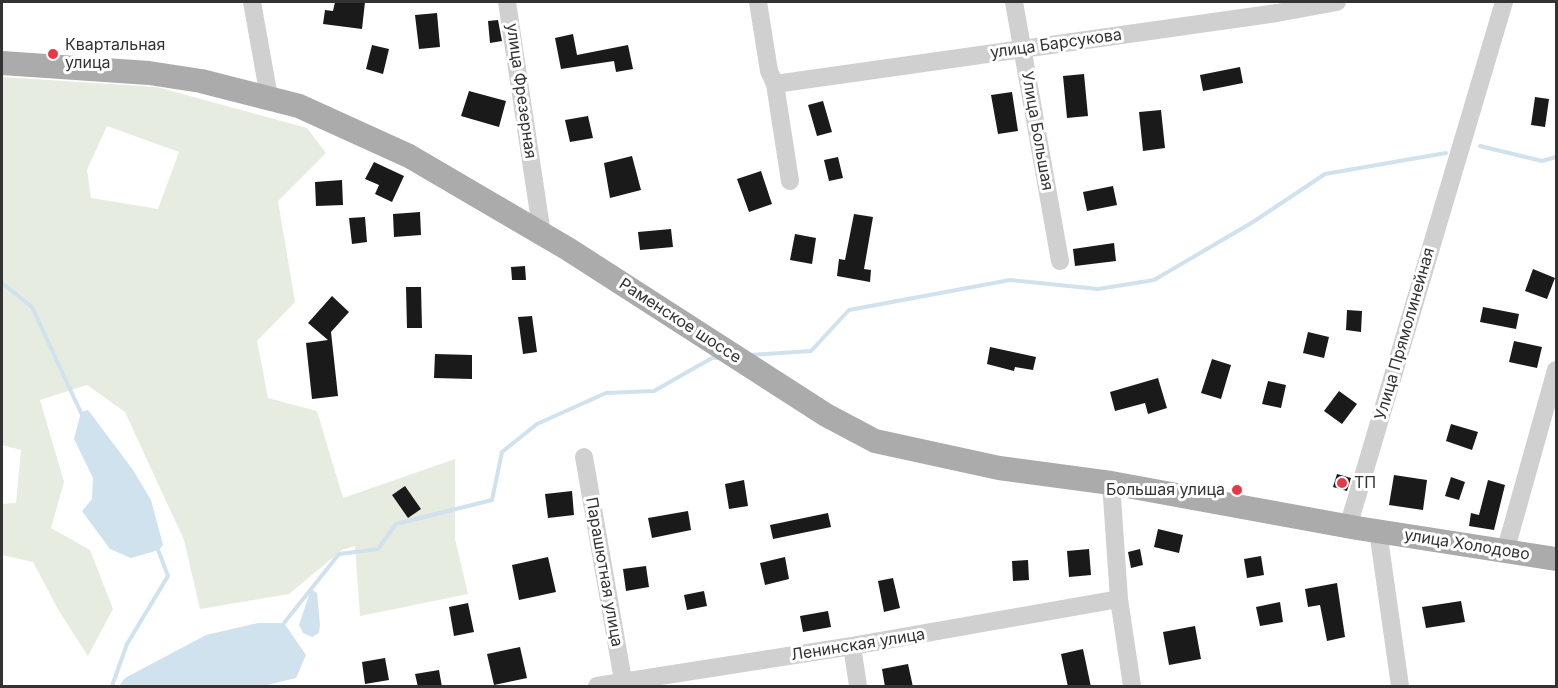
<!DOCTYPE html>
<html>
<head>
<meta charset="utf-8">
<style>
  body { margin:0 }
  #map { position:relative; width:1558px; height:688px; overflow:hidden; background:#fff; font-family:Inter,sans-serif }
  canvas { display:block }
  .frame { position:absolute; inset:0; border:3px solid #333; pointer-events:none }
</style>
</head>
<body>
<div id="map">
<canvas width="1558" height="688"></canvas>
<div class="frame"></div>
</div>
<script>
const g = document.querySelector('canvas').getContext('2d');
g.lineJoin = 'round';
function paint(path, color) { g.fillStyle = color; g.fill(path, 'evenodd'); }
const shape = rows => new Path2D(rows.map(r => 'M' + r).join(''));
function stroke(path, color, width, dash) { g.strokeStyle = color; g.lineWidth = width; g.lineCap = dash ? 'butt' : 'round'; g.setLineDash(dash || []); g.stroke(path); }
function write(font, color, halo, rows, align = 'center') {
  g.font = font + ' Inter,sans-serif'; g.lineWidth = 6; g.setLineDash([]); g.textBaseline = 'middle'; g.strokeStyle = halo; g.fillStyle = color; for (const [text, x, y, turn = 0] of rows) {
    g.save(); g.translate(x, y); g.rotate((+turn || 0) * Math.PI / 180); g.textAlign = isNaN(turn) ? turn : align; if (halo) g.strokeText(text, 0, 0); g.fillText(text, 0, 0); g.restore();
  }
}
const green = shape([
  [2,77,157,87,307,128,326,153,278,201,295,302,257,341,268,398,317,411,343,498,455,459,455,539,468,594,360,616,355,546,342,550,289,594,200,609,184,540,125,412,87,385,40,400,64,482,51,528,90,550,113,609,88,656,59,611,33,562,2,555,2,504,16,503,21,450,2,445],
  [107,126,179,152,158,209,91,198,87,170]
]);
const water = shape([
  [88,410,133,470,151,500,163,545,159,550,131,558,110,549,82,511,92,499,93,478,74,439,81,412],
  [311,589,317,593,320,625,319,633,312,637,303,633,299,625],
  [258,623,284,623,306,655,296,678,263,686,119,686,125,678,206,635]
]);
const stream = shape([
  [1480,146,1542,161,1556,157],
  [2,283,32,307,82,415],
  [751,355,811,351,849,310,1010,280,1098,289,1154,280,1253,222,1325,174,1446,153],
  [284,623,339,554,378,549,396,524,492,500,502,452,537,424,606,393,654,391,712,358,720,358],
  [112,686,127,644,168,576,157,547]
]);
const building = shape([
  [335,2,365,2,362,29,323,24,325,10,333,11],
  [437,13,440,47,419,49,415,15],
  [498,20,502,41,490,43,488,21],
  [573,34,577,55,628,45,633,69,616,72,614,61,561,69,555,38],
  [372,45,389,49,383,74,366,69],
  [1240,67,1243,83,1203,91,1200,75],
  [1084,74,1088,116,1067,118,1063,76],
  [469,91,506,101,499,127,461,116],
  [1012,92,1018,131,998,134,991,95],
  [1535,97,1549,99,1545,127,1531,125],
  [823,101,832,132,817,136,808,105],
  [1161,110,1165,148,1143,151,1139,112],
  [588,116,593,138,570,142,565,120],
  [632,156,641,190,610,198,604,163],
  [838,157,843,178,829,181,824,160],
  [374,162,404,176,392,202,375,194,379,185,365,179],
  [761,171,772,204,749,212,737,179],
  [342,180,343,205,316,206,315,182],
  [1113,186,1117,205,1087,211,1083,192],
  [420,212,421,235,394,237,393,214],
  [854,214,873,217,864,269,871,270,870,282,837,276,839,259,845,260],
  [365,217,367,242,352,244,349,218],
  [671,229,673,247,640,250,638,232],
  [795,234,816,238,812,264,790,260],
  [1114,243,1116,261,1075,266,1073,249],
  [525,266,526,280,512,280,511,267],
  [1533,269,1555,278,1547,299,1525,291],
  [406,287,421,287,422,328,407,328],
  [332,296,349,312,331,332,338,396,312,399,306,343,328,340,308,323],
  [1483,307,1519,314,1516,329,1480,322],
  [1347,310,1362,311,1361,332,1346,330],
  [532,316,537,352,523,354,518,317],
  [1308,332,1329,337,1324,358,1303,353],
  [1514,341,1542,347,1537,368,1509,362],
  [990,347,1036,357,1033,370,1015,367,1014,371,987,364],
  [435,354,472,355,472,379,434,378],
  [1212,359,1231,365,1221,399,1201,393],
  [1158,378,1167,408,1148,414,1145,403,1115,411,1110,392],
  [1268,381,1286,385,1281,408,1262,404],
  [1339,391,1357,404,1342,424,1324,411],
  [1451,424,1478,432,1472,450,1446,441],
  [1337,474,1351,478,1347,491,1333,487],
  [1394,475,1427,480,1423,510,1389,505],
  [1451,477,1465,482,1459,500,1445,496],
  [744,480,748,506,729,509,725,484],
  [1488,480,1505,485,1494,530,1469,526,1471,513,1479,515],
  [405,486,421,509,408,518,392,495],
  [572,491,574,515,548,518,545,494],
  [688,511,691,530,652,538,648,518],
  [828,513,831,527,773,539,770,525],
  [1158,529,1183,535,1179,553,1154,547],
  [1089,549,1091,575,1069,577,1067,551],
  [1140,549,1143,565,1131,568,1128,552],
  [1261,556,1264,575,1247,578,1244,559],
  [548,557,556,592,519,600,512,565],
  [785,557,789,579,765,585,760,563],
  [1028,560,1029,580,1013,581,1012,561],
  [646,566,649,587,626,591,623,569],
  [893,578,900,608,884,612,878,581],
  [1337,583,1345,637,1327,641,1320,605,1308,607,1305,589],
  [704,591,707,606,687,610,684,595],
  [1461,601,1465,622,1426,628,1422,607],
  [1280,602,1283,622,1260,626,1256,607],
  [468,603,474,632,454,636,449,607],
  [828,611,831,627,803,632,800,616],
  [1195,626,1201,659,1169,665,1163,632],
  [520,647,527,678,494,685,487,654],
  [1083,649,1091,687,1068,687,1061,654],
  [385,658,389,680,365,684,362,662],
  [908,664,913,687,885,687,882,669],
  [439,670,442,687,418,687,415,674]
]);
const minor = shape([
  [252,2,269,97],
  [507,2,542,234],
  [758,2,769,71,775,84,790,181],
  [1014,2,1060,261],
  [775,84,1277,13,1337,2],
  [584,457,624,686],
  [1111,483,1119,599,1132,686],
  [1348,527,1504,2],
  [1378,531,1400,686],
  [1505,552,1556,370],
  [852,646,858,686],
  [597,686,852,646,1119,599]
]);
const major = shape([
  [2,63,149,73,201,81,299,106,409,156,568,249,826,415,875,441,999,468,1111,483,1357,528,1556,559]
]);
const markers = [
  [53,54,6,"#e63946"],
  [1342,483,6,"#e63946"],
  [1237,490,6,"#e63946"]
];
const streetNames = [
  ["улица Барсукова",1056,44,-8],
  ["улица Фрезерная",521,91,82],
  ["Улица Большая",1037,131,80],
  ["Раменское шоссе",680,321,33],
  ["Улица Прямолинейная",1405,334,-74],
  ["улица Холодово",1467,545,9],
  ["Парашютная улица",604,572,80],
  ["Ленинская улица",858,645,-9]
];
const poiNames = [
  ["Квартальная",65,45],
  ["улица",65,63],
  ["ТП",1354,483],
  ["Большая улица",1225,490,"right"]
];
paint(green, '#e6ecdf');
paint(water, '#cfe2ee');
stroke(stream, '#cfe2ee', 4);
paint(building, '#1a1a1a');
stroke(minor, '#d0d0d0', 18);
stroke(major, '#ababab', 24);
for (const [x, y, r, color] of markers) { const dot = new Path2D(); dot.arc(x, y, r, 0, 2 * Math.PI); g.fillStyle = color; g.fill(dot); stroke(dot, '#fff', 2); }
write('16px', '#333', '#fff', streetNames);
write('16px', '#333', '#fff', poiNames, 'left');
</script>
</body>
</html>
